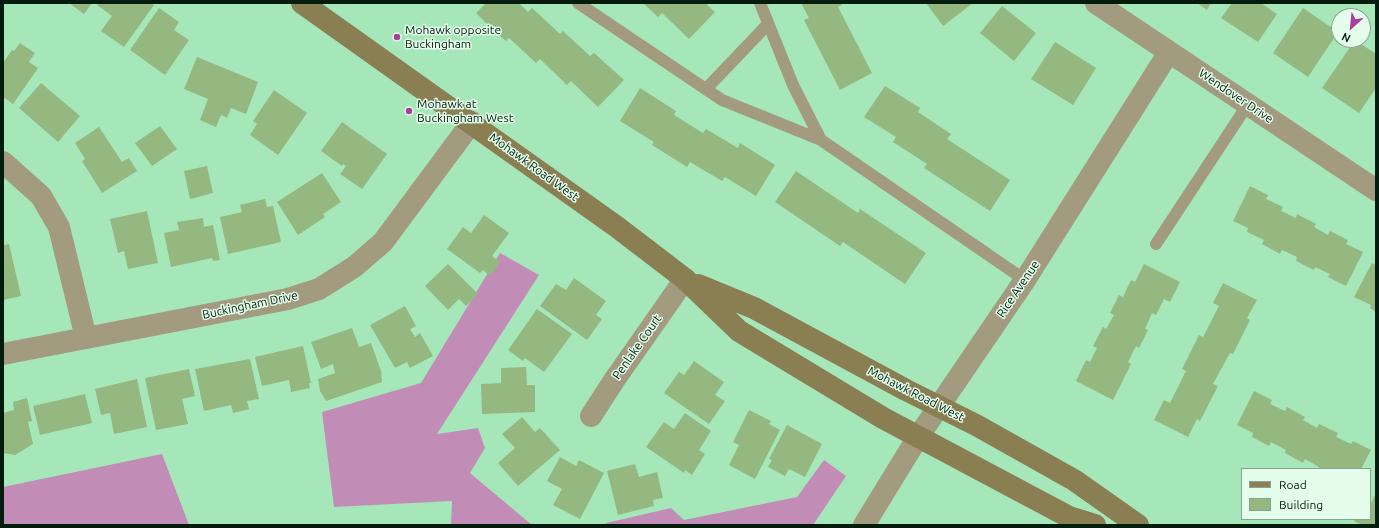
<!DOCTYPE html>
<html>
<head>
<meta charset="utf-8">
<style>
  body { margin:0 }
  #map { position:relative; width:1379px; height:528px; overflow:hidden; background:#a6e7ba; font-family:Ubuntu,sans-serif }
  canvas { display:block }
  .frame { position:absolute; inset:0; border:4px solid #031c0d; pointer-events:none }
  .legend { position:absolute; left:1241px; top:468px; width:130px; height:52px; box-sizing:border-box; background:#e4feeb; border:1px solid #8aa492; margin:0; padding:5px 7px; list-style:none; font-size:12px; color:#031c0d }
  .legend li { display:flex; align-items:center; gap:8px; height:20px }
  .legend b { width:20px; border:1px solid #8aa492 }
  .north { position:absolute; left:1331px; top:8px; width:40px; height:40px; box-sizing:border-box; background:#e4feeb; border:1px solid #8aa492; border-radius:50%; rotate:207deg; font-size:11px; font-weight:700; line-height:16px; text-align:center; color:#031c0d }
  .north::after { content:''; display:block; margin:auto; width:14px; height:18px; background:#ab3d9c; clip-path:polygon(50% 0,100% 100%,50% 72%,0 100%) }
</style>
</head>
<body>
<div id="map">
<canvas width="1379" height="528"></canvas>
<div class="frame"></div>
<ul class="legend">
<li><b style="height:5px;background:#8a7e53"></b>Road</li>
<li><b style="height:11px;background:#95b780"></b>Building</li>
</ul>
<div class="north">N</div>
</div>
<script>
const g = document.querySelector('canvas').getContext('2d');
g.lineJoin = 'round';
function paint(path, color) { g.fillStyle = color; g.fill(path, 'evenodd'); }
const shape = rows => new Path2D(rows.map(r => 'M' + r).join(''));
function stroke(path, color, width, dash) { g.strokeStyle = color; g.lineWidth = width; g.lineCap = dash ? 'butt' : 'round'; g.setLineDash(dash || []); g.stroke(path); }
function write(font, color, halo, rows, align = 'center') {
  g.font = font + ' Ubuntu,sans-serif'; g.lineWidth = 3; g.setLineDash([]); g.textBaseline = 'middle'; g.strokeStyle = halo; g.fillStyle = color; for (const [text, x, y, turn = 0] of rows) {
    g.save(); g.translate(x, y); g.rotate((+turn || 0) * Math.PI / 180); g.textAlign = isNaN(turn) ? turn : align; if (halo) g.strokeText(text, 0, 0); g.fillText(text, 0, 0); g.restore();
  }
}
const forest = shape([
  [500,253,539,275,437,434,478,428,485,448,470,473,532,525,451,525,452,501,334,507,322,412,421,383],
  [162,454,189,525,3,525,3,487],
  [824,460,846,476,813,525,605,525,606,523,671,508,684,520,797,497]
]);
const building = shape([
  [69,3,92,3,84,14],
  [98,3,151,3,154,5,124,47,101,31,112,16,97,5],
  [486,3,519,3,528,12,532,8,560,34,563,31,590,56,594,53,624,80,598,107,571,81,567,85,540,59,536,63,509,38,506,41,492,29,476,13],
  [643,3,705,3,715,12,689,39,662,13,658,17],
  [801,3,841,3,842,5,838,7,872,73,840,90,804,20,809,18],
  [926,3,973,3,943,26],
  [1197,3,1211,3,1207,10],
  [1232,3,1261,3,1277,14,1258,42,1221,18],
  [1002,6,1036,33,1014,61,980,33],
  [159,8,179,22,174,30,189,40,165,75,130,50],
  [1303,8,1338,32,1308,77,1273,53],
  [1355,40,1376,54,1376,88,1359,113,1322,88],
  [1055,42,1096,68,1073,105,1031,79],
  [20,43,35,53,29,62,38,68,13,104,3,97,3,63,12,50,14,51],
  [197,57,258,82,246,114,231,108,227,118,221,115,216,127,200,120,208,99,184,89],
  [41,83,80,116,58,142,19,108],
  [885,86,920,108,918,112,951,134,947,139,1010,180,990,211,924,168,927,164,893,142,896,137,864,117],
  [640,88,676,111,674,115,703,133,706,129,738,148,740,143,775,165,756,196,725,177,722,181,690,162,687,167,652,145,654,142,620,121],
  [274,90,307,113,278,155,250,135,257,124,253,121],
  [342,122,387,154,362,189,340,174,346,166,343,164,342,166,321,151],
  [160,126,177,149,152,166,135,143],
  [99,127,122,162,129,158,137,171,102,193,82,161,85,159,75,143],
  [207,166,213,193,190,199,184,171],
  [796,171,858,213,860,209,926,253,905,284,843,242,840,246,775,202],
  [322,173,341,202,323,214,325,217,298,235,277,202],
  [1250,186,1268,195,1266,199,1283,207,1281,211,1296,218,1297,214,1316,224,1314,227,1328,235,1330,231,1348,240,1346,244,1363,252,1346,286,1328,277,1330,274,1315,267,1314,270,1296,261,1297,257,1282,250,1280,254,1262,244,1264,240,1247,232,1248,228,1233,221],
  [265,199,267,207,273,206,281,242,228,254,220,217,242,212,240,205],
  [147,211,158,263,128,269,124,251,118,253,110,219],
  [484,215,509,233,492,256,500,262,490,276,483,270,480,273,447,249,463,227,471,233],
  [203,218,204,227,213,225,220,260,213,261,212,258,171,267,164,233,179,230,177,222],
  [9,244,21,296,3,300,3,245],
  [1372,263,1376,265,1376,312,1370,308,1371,305,1354,297],
  [448,264,478,294,466,306,459,299,448,310,425,286],
  [1144,264,1180,282,1170,302,1164,299,1156,315,1152,313,1145,329,1148,330,1139,348,1136,346,1128,362,1131,364,1113,400,1076,381,1086,360,1090,362,1097,348,1093,346,1103,327,1106,329,1114,315,1110,313,1119,295,1123,297,1131,280,1135,282],
  [574,278,606,301,596,315,602,319,587,340,540,306,556,284,566,290],
  [1223,283,1257,300,1247,318,1250,320,1233,354,1230,353,1213,384,1218,386,1200,421,1197,419,1188,437,1154,420,1164,400,1170,403,1186,371,1182,369,1199,335,1203,337,1219,306,1213,303],
  [405,306,416,326,410,329,415,337,420,333,433,356,410,368,407,362,395,368,370,325],
  [537,309,572,334,544,372,525,358,523,361,508,350],
  [352,328,359,347,371,343,381,371,382,382,326,401,320,391,318,379,335,373,333,364,321,369,311,342],
  [303,346,311,383,309,383,310,388,291,392,289,380,262,386,255,357],
  [250,359,259,399,247,401,249,409,233,413,231,405,204,411,195,369],
  [694,361,724,382,715,395,725,401,709,424,664,393,679,372,684,375],
  [526,367,527,385,535,385,535,412,482,414,481,384,501,383,501,368],
  [189,369,195,396,182,399,188,424,156,430,145,378],
  [137,379,147,427,114,434,110,413,101,415,95,389],
  [1254,391,1272,400,1270,404,1285,411,1287,407,1305,417,1303,420,1317,428,1319,424,1338,433,1336,437,1351,444,1353,441,1371,450,1361,469,1318,469,1319,467,1305,459,1303,463,1285,453,1286,450,1271,442,1269,446,1252,437,1253,433,1237,425],
  [85,394,92,423,40,435,33,406],
  [27,398,32,421,28,422,33,444,15,455,3,453,3,413,14,410,13,402],
  [749,410,771,421,769,424,780,430,755,479,729,465,739,445,733,442],
  [685,413,711,431,699,450,705,454,692,475,685,470,684,473,646,447,664,422,674,429],
  [522,417,535,432,540,428,560,450,518,486,498,463,515,448,502,434],
  [787,425,822,444,805,477,789,469,785,476,768,467,772,460,769,459],
  [560,457,576,466,579,460,604,473,580,519,553,505,562,489,547,481],
  [635,464,639,477,657,472,663,498,653,500,654,506,618,515,607,471],
  [1376,493,1376,525,1361,525,1354,521,1355,519,1370,519,1370,505]
]);
const service = shape([
  [578,3,722,100,821,140],
  [760,3,793,85,821,140,1025,280],
  [706,89,768,24],
  [1156,244,1248,104]
]);
const minor = shape([
  [1096,3,1376,190],
  [3,162,41,196,59,227,86,338],
  [3,354,288,299,319,289,354,267,383,242,472,122],
  [591,416,615,379,685,279],
  [864,525,918,437,1025,280,1169,52]
]);
const secondary = shape([
  [302,3,617,227,685,279,739,331,883,418,1069,517,1095,525],
  [698,285,754,308,906,390,976,425,1074,480,1138,525]
]);
const markers = [
  [397,37,4,"#ab3d9c"],
  [409,111,4,"#ab3d9c"]
];
const poiNames = [
  ["Mohawk opposite",405,30],
  ["Buckingham",405,44],
  ["Mohawk at",417,104],
  ["Buckingham West",417,118]
];
const streetNames = [
  ["Wendover Drive",1236,96,34],
  ["Mohawk Road West",534,167,36],
  ["Rice Avenue",1018,289,-56],
  ["Buckingham Drive",250,305,-12],
  ["Penlake Court",637,347,-55],
  ["Mohawk Road West",916,394,27]
];
paint(forest, '#c18db7');
paint(building, '#95b780');
stroke(service, '#a39b7f', 12);
stroke(minor, '#a39b7f', 22);
stroke(secondary, '#8a7e53', 22);
for (const [x, y, r, color] of markers) { const dot = new Path2D(); dot.arc(x, y, r, 0, 2 * Math.PI); g.fillStyle = color; g.fill(dot); stroke(dot, '#e4feeb', 1.5); }
write('12px', '#031c0d', '#e4feeb', poiNames, 'left');
write('12px', '#031c0d', '#e4feeb', streetNames);
</script>
</body>
</html>
